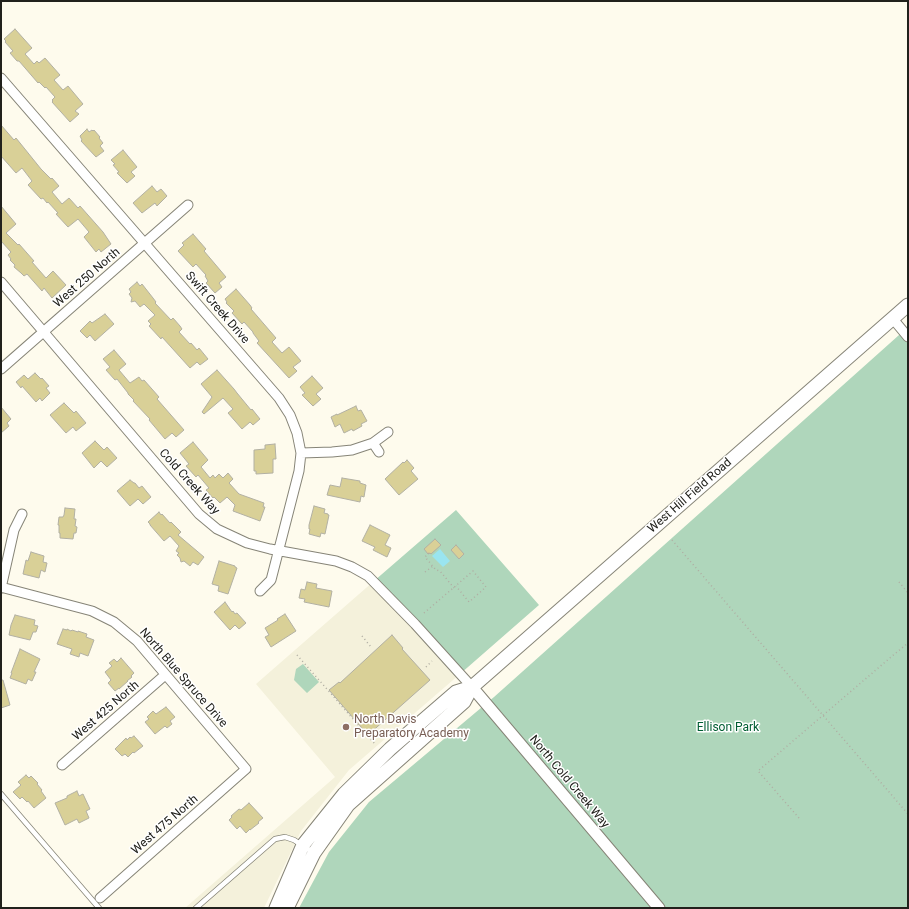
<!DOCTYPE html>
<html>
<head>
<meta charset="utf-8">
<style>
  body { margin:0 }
  #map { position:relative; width:909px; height:909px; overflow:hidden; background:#fefbed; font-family:Roboto,sans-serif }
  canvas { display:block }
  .frame { position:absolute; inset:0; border:2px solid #21211c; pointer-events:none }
</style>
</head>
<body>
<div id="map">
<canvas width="909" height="909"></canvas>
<div class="frame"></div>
</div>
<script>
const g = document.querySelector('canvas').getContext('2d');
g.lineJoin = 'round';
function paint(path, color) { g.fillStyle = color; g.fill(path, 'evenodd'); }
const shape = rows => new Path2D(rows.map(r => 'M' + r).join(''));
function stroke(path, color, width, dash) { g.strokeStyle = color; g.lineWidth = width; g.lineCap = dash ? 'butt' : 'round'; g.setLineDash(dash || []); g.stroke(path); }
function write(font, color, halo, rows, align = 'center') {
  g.font = font + ' Roboto,sans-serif'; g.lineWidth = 3; g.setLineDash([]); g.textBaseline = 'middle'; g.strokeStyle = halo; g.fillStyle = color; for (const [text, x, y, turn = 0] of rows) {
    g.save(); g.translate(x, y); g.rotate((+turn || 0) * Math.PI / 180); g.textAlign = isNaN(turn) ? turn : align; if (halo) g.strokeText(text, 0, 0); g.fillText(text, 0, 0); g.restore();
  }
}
const built = shape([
  [374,581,460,674,349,770,301,831,264,908,185,908,335,777,256,684]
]);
const green = shape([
  [908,327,908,908,299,908,329,852,369,802,494,697],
  [456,510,539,605,460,674,374,581],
  [303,664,319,682,307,693,294,680,296,669]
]);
const water = shape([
  [440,549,450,561,443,567,432,556]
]);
const building = shape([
  [15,29,32,48,25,54,34,64,37,61,39,63,45,58,60,75,54,80,63,90,68,86,83,104,75,111,79,114,70,122,52,102,53,101,52,100,55,97,46,87,45,88,39,82,38,83,19,61,17,61,10,53,13,51,5,42,6,41,4,39,15,29],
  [1,125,14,140,16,138,41,169,51,179,52,178,59,186,52,192,62,204,69,198,78,208,80,206,103,232,111,244,101,252,99,249,96,252,84,237,89,232,78,219,68,227,56,214,58,213,48,202,47,203,43,198,41,199,28,185,32,181,22,168,16,173,1,156,1,125],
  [87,129,89,132,92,130,93,131,94,130,100,137,99,138,103,143,100,146,104,151,96,157,81,141,82,140,80,136,87,129],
  [123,150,137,167,131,172,135,176,127,183,117,173,119,172,113,165,115,164,111,160,123,150],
  [152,186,157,192,161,189,167,196,157,206,155,203,142,213,133,203,152,186],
  [1,206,16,224,6,233,18,245,19,244,34,261,32,262,46,278,53,271,66,285,52,298,44,288,42,291,27,274,24,276,21,273,14,267,15,265,10,260,11,259,8,255,11,252,1,241,1,206],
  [193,234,206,249,204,251,226,277,219,283,222,287,215,293,206,283,208,281,205,276,206,275,196,264,193,267,178,251,184,245,182,243,193,234],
  [137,282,140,286,142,284,153,298,156,302,155,303,171,320,173,318,180,326,182,329,179,332,190,344,191,343,197,350,199,348,208,359,200,365,197,362,190,368,162,337,161,339,149,326,151,324,148,321,155,315,144,304,140,307,135,301,131,302,132,298,129,294,131,292,129,289,137,282],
  [236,289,250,305,252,308,251,309,276,338,272,342,282,353,289,347,301,361,293,367,297,371,289,378,257,343,259,341,253,333,253,332,244,322,242,324,232,313,234,311,226,303,227,302,225,299,236,289],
  [105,314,114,324,95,341,90,335,87,338,80,331,90,321,92,323,105,314],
  [114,350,126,364,119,370,130,383,139,377,142,381,144,380,159,397,157,399,184,430,176,437,172,433,165,439,149,420,150,419,133,401,134,400,128,394,128,393,117,379,115,380,106,370,110,367,103,359,114,350],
  [217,370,234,389,237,393,251,410,252,409,260,419,253,425,250,422,242,429,228,413,233,409,223,398,204,414,202,412,212,397,201,384,217,370],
  [35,373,41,379,42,378,49,386,46,388,50,393,42,401,40,398,36,402,22,386,21,388,16,382,24,375,28,379,35,373],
  [312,376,323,388,316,394,321,399,313,406,302,395,305,393,300,387,312,376],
  [64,403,74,413,76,411,86,423,76,431,73,427,66,433,50,415,64,403],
  [356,406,358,411,361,410,367,421,361,424,362,426,353,431,352,429,344,433,340,424,335,427,331,417,337,414,337,415,356,406],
  [1,407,11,419,7,423,9,426,1,433,1,407],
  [95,441,104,450,107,447,117,458,107,467,101,461,94,468,82,453,95,441],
  [193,442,208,460,201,467,210,478,213,475,215,478,219,474,223,478,228,473,233,479,229,483,239,494,264,503,263,507,265,507,260,521,233,511,235,505,227,497,220,503,214,497,213,498,206,490,209,488,198,475,196,477,186,466,189,464,180,453,193,442],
  [275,444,276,459,273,459,273,473,256,474,256,471,254,471,254,450,265,449,265,445,275,444],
  [407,460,414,468,411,471,418,479,399,495,385,479,403,462,404,463,407,460],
  [342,478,360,481,360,483,366,485,364,497,361,496,360,502,327,495,330,485,340,487,342,478],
  [130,480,134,483,135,483,139,488,142,486,151,497,143,504,138,499,130,506,117,491,130,480],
  [314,506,325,509,324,513,328,514,328,515,329,515,325,534,321,533,320,537,309,534,310,529,309,529,309,525,314,506],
  [65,508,75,509,74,519,76,519,75,526,77,527,76,533,74,533,73,539,60,538,60,533,59,533,59,525,58,525,59,517,63,517,64,515,65,508],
  [159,512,161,515,162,514,170,523,171,522,181,532,178,535,204,557,198,565,193,562,190,566,184,561,181,562,180,558,177,555,179,553,176,551,179,546,170,536,164,541,150,525,150,524,148,522,159,512],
  [370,525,390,535,385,545,391,548,387,557,373,550,375,547,362,541,370,525],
  [435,539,441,545,431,554,430,553,428,554,424,549,435,539],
  [456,545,464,554,459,559,451,550,456,545],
  [31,552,44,556,43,562,47,563,45,572,41,570,39,578,23,574,26,560,28,561,31,552],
  [219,561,235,566,235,567,237,568,228,594,218,591,219,586,212,584,219,561],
  [307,582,317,584,316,588,332,591,329,607,304,602,305,599,299,598,301,589,305,590,307,582],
  [225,602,232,612,233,611,235,614,237,613,246,623,239,629,235,625,230,630,214,612,225,602],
  [285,614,296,631,271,647,265,637,269,635,265,628,278,620,277,619,285,614],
  [15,615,35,620,34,625,38,626,36,632,33,632,30,640,9,635,11,625,15,615],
  [63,629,67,630,67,629,71,631,72,630,78,632,78,631,87,634,86,637,94,640,88,656,80,653,79,657,70,654,72,649,57,644,63,629],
  [392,635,403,648,402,649,430,680,368,735,329,690,339,682,340,683,392,635],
  [20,649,40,659,34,672,36,672,32,681,28,679,26,684,10,678,12,673,11,673,20,649],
  [121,658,134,673,131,676,132,677,127,681,128,681,119,689,119,688,115,691,108,683,111,680,105,672,112,666,109,663,114,659,117,662,121,658],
  [1,680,3,680,10,705,1,708,1,680],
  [166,707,175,717,170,721,172,724,167,728,165,726,155,734,145,722,149,719,147,717,153,711,156,714,166,707],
  [134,736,143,746,134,753,133,752,128,757,125,754,122,756,115,749,126,738,127,740,130,737,131,738,134,736],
  [26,775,29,778,31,776,38,783,37,784,42,790,41,791,46,798,34,808,28,801,27,802,22,797,20,799,13,792,21,785,18,782,26,775],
  [77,791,79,796,83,794,90,809,86,811,89,818,79,823,77,819,65,825,55,803,67,798,67,796,77,791],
  [249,803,263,818,258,822,259,823,250,830,250,829,246,833,240,826,237,829,229,820,232,817,231,816,239,809,241,810,249,803]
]);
const path = shape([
  [672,540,908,814],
  [429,553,425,557,436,570,440,571,454,588],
  [425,572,433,566],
  [899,582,908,593],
  [424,613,473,571,486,587,469,602,456,586],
  [362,636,371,647],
  [297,655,375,744],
  [426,667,432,661],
  [799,818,758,771,891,657,908,643]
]);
const service = shape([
  [1,794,99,908],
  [196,908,275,839,285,837,294,840,314,853]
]);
const minor = shape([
  [1,78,279,398,290,415,297,433,301,453,299,471,271,580,260,591],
  [1,282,199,514,217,529,247,543,270,549,336,561,352,567,368,576,415,624,472,687],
  [893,319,908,337],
  [1,369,188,205],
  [373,443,379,452],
  [301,453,332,452,352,450,373,443,388,432],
  [1,587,92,611,114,622,137,641,246,769,100,898],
  [1,588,14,530,22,514],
  [62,765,165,675]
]);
const tertiary = shape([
  [472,687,659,908]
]);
const secondary = shape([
  [276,908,303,845,344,794,390,749,456,692,472,687],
  [287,908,314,853,348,805,464,702,472,687,908,305]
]);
const markers = [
  [346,727,4,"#8d6e63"]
];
const streetNames = [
  ["West 250 North",87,278,-41],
  ["Swift Creek Drive",217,308,49],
  ["Cold Creek Way",189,482,48],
  ["West Hill Field Road",690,496,-41],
  ["North Blue Spruce Drive",183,678,49],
  ["West 425 North",106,711,-41],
  ["North Cold Creek Way",569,782,50],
  ["West 475 North",165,825,-41]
];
const educationNames = [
  ["North Davis",354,720],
  ["Preparatory Academy",354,734]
];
const parkNames = [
  ["Ellison Park",728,728]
];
paint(built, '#f4f1db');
paint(green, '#afd6bb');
paint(water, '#9ae5f0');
paint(building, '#d9d097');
stroke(building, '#b2b0a3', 1);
stroke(service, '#868477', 6);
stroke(minor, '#868477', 11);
stroke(tertiary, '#868477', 13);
stroke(secondary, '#868477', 15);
stroke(path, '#afada2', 1.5, [1, 3]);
stroke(service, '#fff', 4.5);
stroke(minor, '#fff', 9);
stroke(tertiary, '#fff', 11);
stroke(secondary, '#fff', 13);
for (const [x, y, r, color] of markers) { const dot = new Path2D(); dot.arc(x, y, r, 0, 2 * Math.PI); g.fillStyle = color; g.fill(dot); stroke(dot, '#fff', 1.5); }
write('12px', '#21211c', '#fff', streetNames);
write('12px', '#785e54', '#fff', educationNames, 'left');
write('12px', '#005d32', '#fff', parkNames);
</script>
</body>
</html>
